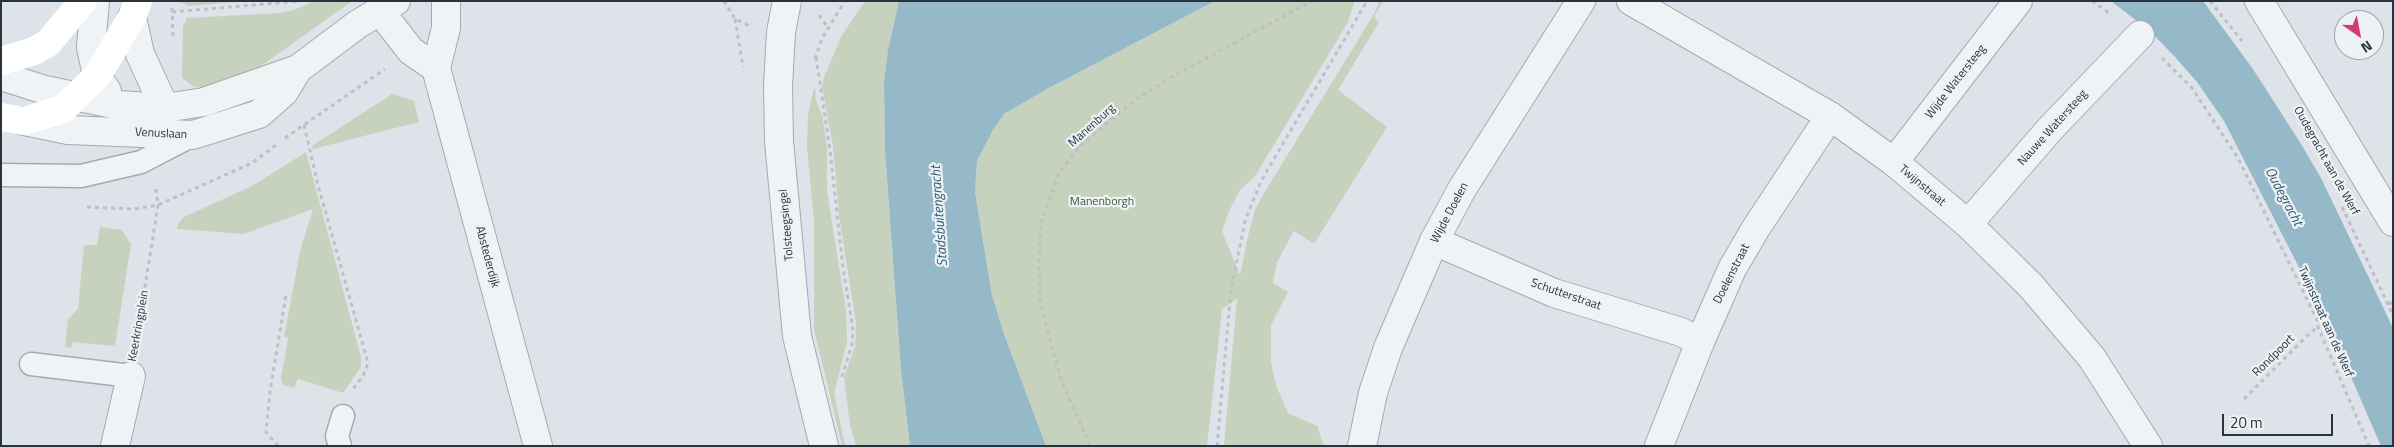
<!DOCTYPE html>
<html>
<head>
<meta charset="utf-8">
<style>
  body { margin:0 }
  #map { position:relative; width:2394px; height:447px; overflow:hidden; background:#dde3e8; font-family:"Titillium Web",sans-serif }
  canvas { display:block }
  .frame { position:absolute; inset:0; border:2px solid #26343f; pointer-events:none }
  .north { position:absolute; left:2334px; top:10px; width:50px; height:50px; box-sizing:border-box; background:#edf2f5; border:1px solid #9da6ac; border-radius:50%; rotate:147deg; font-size:14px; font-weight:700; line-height:20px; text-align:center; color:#26343f }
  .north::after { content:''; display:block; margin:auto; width:18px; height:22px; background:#d33c70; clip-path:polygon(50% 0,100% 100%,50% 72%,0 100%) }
  .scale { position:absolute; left:2222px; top:414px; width:111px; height:22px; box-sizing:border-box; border:2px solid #26343f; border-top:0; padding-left:6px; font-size:15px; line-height:18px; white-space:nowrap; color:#26343f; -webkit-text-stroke:4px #edf2f5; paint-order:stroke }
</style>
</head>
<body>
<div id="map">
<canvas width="2394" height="447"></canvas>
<div class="frame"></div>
<div class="north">N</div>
<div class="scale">20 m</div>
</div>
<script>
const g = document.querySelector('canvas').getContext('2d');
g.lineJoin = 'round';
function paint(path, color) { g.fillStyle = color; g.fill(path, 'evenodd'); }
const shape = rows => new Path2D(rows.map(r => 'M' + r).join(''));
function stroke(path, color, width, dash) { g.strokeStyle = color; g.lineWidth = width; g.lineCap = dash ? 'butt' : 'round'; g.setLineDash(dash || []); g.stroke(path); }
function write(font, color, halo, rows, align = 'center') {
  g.font = font + ' "Titillium Web",sans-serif'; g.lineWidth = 4.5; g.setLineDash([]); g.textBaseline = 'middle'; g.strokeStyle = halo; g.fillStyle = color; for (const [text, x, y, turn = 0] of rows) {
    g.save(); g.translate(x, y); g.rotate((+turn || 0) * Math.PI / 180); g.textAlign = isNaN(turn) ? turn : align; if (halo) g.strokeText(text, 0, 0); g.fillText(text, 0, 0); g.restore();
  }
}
const green = shape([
  [179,1,248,1,188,6],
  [314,1,352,1,251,73,203,88,193,86,182,78,183,27,187,18,281,13,294,10],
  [865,1,899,1,888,50,884,82,885,151,901,370,910,446,856,446,850,425,844,378,855,346,856,324,839,215,833,146,822,87,824,77,842,35],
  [1215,1,1355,1,1347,24,1255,176,1240,190,1229,211,1222,231,1240,275,1249,232,1255,210,1261,198,1374,14,1380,1,1383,1,1375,15,1375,19,1379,22,1338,90,1387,127,1314,244,1294,231,1277,262,1273,283,1288,292,1271,325,1271,363,1277,388,1288,413,1317,426,1324,446,1224,446,1237,299,1222,309,1207,446,1046,446,1003,331,992,295,975,192,977,161,993,130,1004,114,1047,89],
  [814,88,816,90,815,98,822,115,827,147,827,191,846,310,847,342,834,393,845,446,842,446,814,329,814,223,807,146,808,115],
  [392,94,414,101,419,122,313,149,312,146],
  [306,152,361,357,361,367,343,393,298,379,294,388,283,385,281,379,288,338,284,337,300,251,313,209,244,234,177,229,178,224,184,217,252,186],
  [100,227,122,230,131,244,115,346,73,342,72,348,65,347,68,319,78,309,84,245,97,245]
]);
const water = shape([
  [899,1,1215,1,1047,89,1004,114,993,130,977,161,975,192,992,295,1003,331,1046,446,910,446,901,370,885,151,884,82,888,50],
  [2111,1,2203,1,2253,69,2301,144,2321,178,2393,328,2393,446,2381,446,2327,322,2224,121,2197,82,2175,57,2151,32]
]);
const path = shape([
  [724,1,735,19,750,26],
  [2092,1,2112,15],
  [2210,1,2242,41],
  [172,8,173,39],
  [172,12,300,1],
  [819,15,829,29],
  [735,19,742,61,744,67],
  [816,57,830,150,843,267,853,330,852,344,842,377],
  [2162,58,2192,88,2238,158,2318,322,2318,327,2369,446],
  [815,59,822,38,845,1],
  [304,125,318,185,368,363,363,376,353,389],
  [285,138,385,69],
  [87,207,134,209,158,205,252,163,276,145],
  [2342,207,2393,315],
  [2388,304,2393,302],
  [136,343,158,205,156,189],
  [2244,399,2310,333,2318,327],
  [278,446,266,432,270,391,286,295],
  [1090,446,1062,382,1040,303,1039,262,1041,223,1059,173,1081,145,1138,98,1170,78,1312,1],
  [1217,446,1231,290,1245,221,1261,181,1367,1]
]);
const service = shape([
  [1,175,81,176,141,162,193,135],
  [31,364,131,376],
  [340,446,337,436,343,416]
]);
const pedestrian = shape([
  [1894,162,2018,1],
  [1968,224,2050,129,2140,35],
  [1434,241,1554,293,1681,332,1700,342,1732,269,1756,228,1830,116]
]);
const minor = shape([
  [446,1,446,28,436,68,538,446],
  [1631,1,1830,116,1894,162,1968,224,2031,286,2092,358,2148,446],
  [2259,1,2393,222],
  [380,11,411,51,436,68],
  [115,446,131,376],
  [1362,446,1373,393,1388,348,1434,241,1462,189,1581,1],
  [1659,446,1700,342]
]);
const tertiary = shape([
  [95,1,91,47,97,76,107,91],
  [787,1,781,32,778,86,779,141,797,336,824,446],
  [132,17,140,54,165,108],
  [1,76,45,90,118,105,165,108,204,102,298,69,358,24,396,1],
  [24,121,68,130,193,135,259,114,284,92,298,69]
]);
const secondary = shape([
  [1,61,34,51,48,43,83,1],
  [1,117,24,121,63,109,97,76,132,17,138,1]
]);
const streetNames = [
  ["Wijde Watersteeg",1956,82,-52],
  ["Manenburg",1092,126,-42],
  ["Nauwe Watersteeg",2053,128,-48],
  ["Venuslaan",161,134,3],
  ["Oudegracht aan de Werf",2326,161,61],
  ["Twijnstraat",1922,186,40],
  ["Wijde Doelen",1450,213,-62],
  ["Tolsteegsingel",787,225,-95],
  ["Abstederdijk",487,257,75],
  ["Doelenstraat",1732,274,-63],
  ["Schutterstraat",1566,295,19],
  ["Twijnstraat aan de Werf",2325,322,66],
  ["Keerkringplein",139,326,-80],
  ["Rondpoort",2274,356,-45]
];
const parkNames = [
  ["Manenborgh",1102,202]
];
const waterNames = [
  ["Oudegracht",2283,197,62],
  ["Stadsbuitengracht",940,216,-94]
];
paint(green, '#c7d2be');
paint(water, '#96b9ca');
stroke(service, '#a2abb2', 25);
stroke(pedestrian, '#a2abb2', 30);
stroke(minor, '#a2abb2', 30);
stroke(tertiary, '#a2abb2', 30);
stroke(path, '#bbc1c6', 3, [4, 4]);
stroke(service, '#f0f3f6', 22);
stroke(pedestrian, '#f0f3f6', 28);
stroke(minor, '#f0f3f6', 28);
stroke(tertiary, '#f0f3f6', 28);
stroke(secondary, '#fff', 28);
write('12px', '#26343f', '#edf2f5', streetNames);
write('12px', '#425b33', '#edf2f5', parkNames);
write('italic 14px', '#2f5b74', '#edf2f5', waterNames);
</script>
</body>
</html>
